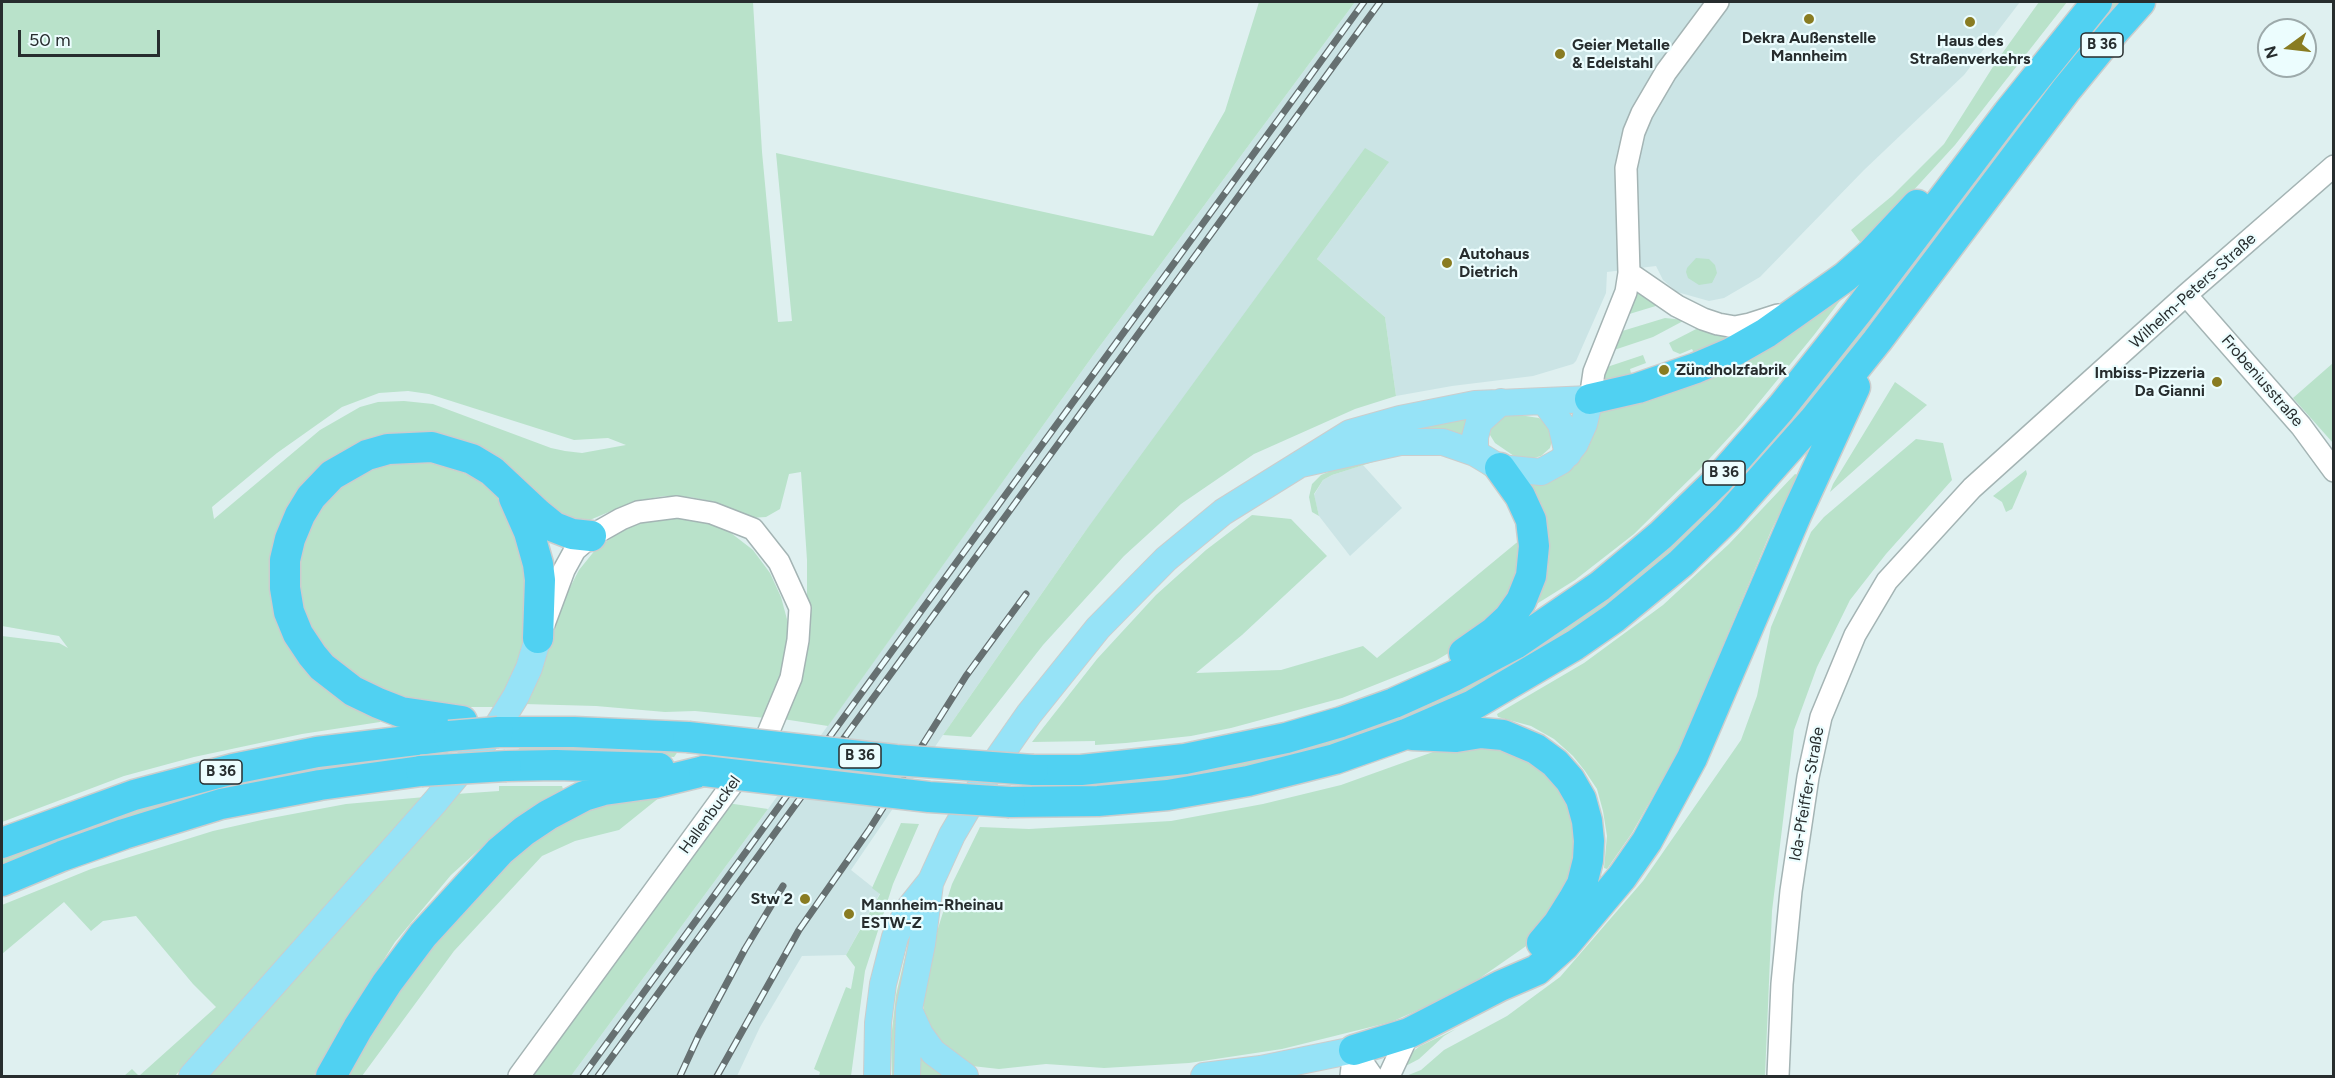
<!DOCTYPE html>
<html>
<head>
<meta charset="utf-8">
<style>
  body { margin:0 }
  #map { position:relative; width:2335px; height:1078px; overflow:hidden; background:#dff0f0; font-family:Figtree,sans-serif }
  canvas { display:block }
  .frame { position:absolute; inset:0; border:3px solid #272d2e; pointer-events:none }
  .north { position:absolute; left:2257px; top:18px; width:60px; height:60px; box-sizing:border-box; background:#ecfdfe; border:2px solid #9daaab; border-radius:50%; rotate:255deg; font-size:16px; font-weight:700; line-height:24px; text-align:center; color:#272d2e }
  .north::after { content:''; display:block; margin:auto; width:21px; height:27px; background:#897c22; clip-path:polygon(50% 0,100% 100%,50% 72%,0 100%) }
  .scale { position:absolute; left:18px; top:30px; width:142px; height:27px; box-sizing:border-box; border:3px solid #272d2e; border-top:0; padding-left:8px; font-size:18px; line-height:21px; white-space:nowrap; color:#272d2e; -webkit-text-stroke:4px #ecfdfe; paint-order:stroke }
</style>
</head>
<body>
<div id="map">
<canvas width="2335" height="1078"></canvas>
<div class="frame"></div>
<div class="north">N</div>
<div class="scale">50 m</div>
</div>
<script>
const g = document.querySelector('canvas').getContext('2d');
g.lineJoin = 'round';
function paint(path, color) { g.fillStyle = color; g.fill(path, 'evenodd'); }
const shape = rows => new Path2D(rows.map(r => 'M' + r).join(''));
function stroke(path, color, width, dash) { g.strokeStyle = color; g.lineWidth = width; g.lineCap = dash ? 'butt' : 'round'; g.setLineDash(dash || []); g.stroke(path); }
function write(font, color, halo, rows, align = 'center') {
  g.font = font + ' Figtree,sans-serif'; g.lineWidth = 4.5; g.setLineDash([]); g.textBaseline = 'middle'; g.strokeStyle = halo; g.fillStyle = color; for (const [text, x, y, turn = 0] of rows) {
    g.save(); g.translate(x, y); g.rotate((+turn || 0) * Math.PI / 180); g.textAlign = isNaN(turn) ? turn : align; if (halo) g.strokeText(text, 0, 0); g.fillText(text, 0, 0); g.restore();
  }
}
const built = shape([
  [1355,2,2020,2,1964,75,1864,170,1760,277,1724,298,1709,301,1677,292,1663,280,1656,266,1607,272,1606,293,1576,361,1573,364,1533,376,1452,386,1396,396,1385,317,1317,259,1389,162,1084,533,943,735,851,870,880,893,846,955,802,956,760,1027,737,1076,571,1076,768,809,1097,350],
  [1363,465,1402,508,1350,556,1319,516,1314,495,1323,480,1332,475]
]);
const green = shape([
  [2,2,753,2,762,152,778,322,792,321,776,153,1153,236,1225,111,1259,2,1355,2,1097,350,828,726,783,719,807,636,807,560,801,472,789,474,780,509,766,517,750,518,715,502,690,497,665,496,635,501,585,522,568,523,445,437,414,432,393,435,288,507,274,540,270,580,381,718,380,722,302,734,194,757,124,776,2,822,2,636,59,643,68,648,59,636,2,626],
  [408,391,429,394,574,440,608,438,626,445,582,453,565,451,551,448,433,404,404,401,378,402,360,407,320,430,214,519,212,507,277,453,342,407,379,393],
  [2039,2,2067,2,1955,145,1900,205,1860,242,1851,230,1892,196,1944,144,1996,62],
  [2112,2,2124,2,2046,97,1961,205,1883,310,1878,306],
  [1365,148,1389,162,1317,259,1385,317,1396,396,1355,409,1254,454,1181,504,1124,556,1043,645,971,737,943,735,1084,533],
  [1696,258,1709,259,1715,265,1717,273,1712,283,1699,285,1688,278,1686,272,1687,268],
  [1638,291,1659,305,1626,315,1636,293],
  [1835,292,1842,298,1814,335,1743,422,1699,470,1634,534,1575,580,1535,605,1548,571,1549,539,1544,520,1523,479,1534,479,1595,406],
  [1665,318,1685,320,1653,337,1611,351,1619,332],
  [1867,319,1873,324,1813,402,1695,532,1634,586,1568,634,1479,687,1395,726,1283,761,1128,787,1019,789,1024,783,1197,771,1287,753,1396,717,1535,647],
  [1702,326,1740,334,1695,355,1692,349,1680,354,1673,351,1669,343],
  [1643,355,1646,363,1630,369,1632,378,1601,391,1604,368],
  [2333,363,2333,443,2293,398],
  [1895,382,1927,405,1830,492,1833,484],
  [1469,412,1464,430,1465,437,1425,430,1428,425],
  [1519,415,1539,418,1549,425,1553,437,1550,448,1541,456,1527,460,1514,456,1495,443,1490,435,1491,425,1498,416],
  [1916,439,1943,443,1952,480,1886,554,1850,600,1817,667,1794,730,1772,911,1765,1076,1406,1076,1421,1070,1444,1050,1507,1016,1560,977,1643,881,1741,740,1757,696,1771,627,1811,532,1824,517],
  [1424,447,1456,454,1482,467,1506,487,1520,513,1526,542,1523,572,1511,602,1492,624,1481,634,1435,661,1342,698,1231,728,1191,736,1126,743,1095,745,1095,741,1032,742,1097,659,1156,595,1206,550,1252,515,1291,519,1327,556,1242,635,1196,673,1281,670,1363,646,1377,658,1521,539,1519,525,1514,511,1500,488,1477,469,1455,459,1430,453,1409,453,1389,457,1332,475,1323,480,1314,494,1319,516,1312,512,1309,497,1312,484,1321,475,1360,459,1389,451],
  [422,461,450,467,472,477,491,490,510,513,528,556,528,634,518,664,497,707,460,707,422,702,390,695,357,679,328,655,312,633,301,605,297,573,303,541,320,508,343,485,367,470,392,463],
  [2026,470,2027,474,2012,509,2006,512,2002,502,1993,496],
  [1795,474,1798,475,1771,531,1678,752,1632,833,1607,869,1604,868,1607,836,1603,811,1597,789,1585,771,1573,756,1554,739,1531,726,1498,717,1497,714,1584,663,1663,605,1729,544],
  [666,518,687,518,714,525,731,533,753,550,770,573,781,597,788,623,787,660,766,718,695,711,665,712,596,706,524,704,546,655,566,595,579,570,596,549,617,534,639,523],
  [1474,743,1510,743,1564,783,1581,861,1529,944,1460,992,1391,1022,1282,1049,1189,1063,1104,1068,1046,1064,999,1069,963,1065,947,1055,924,1021,923,993,933,944,952,884,980,827,1029,829,1171,821,1263,804,1341,785,1433,752],
  [523,744,679,750,674,757,622,754,516,752],
  [439,750,432,758,2,866,2,858,26,847,150,804,271,773],
  [499,786,562,786,563,789,539,802,505,826,451,875,395,942,343,1024,314,1076,206,1076,456,794,499,791],
  [425,797,175,1076,124,1076,132,1069,139,1076,216,1007,193,984,136,916,103,921,91,931,64,902,2,954,2,905,91,869,213,831,266,819,346,804],
  [660,797,619,830,575,841,542,856,454,951,362,1076,343,1076,445,922,506,857,594,802],
  [727,803,768,809,571,1076,532,1076],
  [901,823,919,824,893,884,865,971,851,1076,819,1076,820,1072,814,1069,846,987,851,989,855,967,846,955,880,894,872,888],
  [911,931,898,1076,892,1076,891,1039,896,995],
  [1456,1029,1444,1036,1419,1059,1400,1069,1411,1053,1420,1046],
  [918,1046,955,1076,919,1076]
]);
const minor = shape([
  [1629,273,1677,306,1703,319,1718,324,1735,327,1750,324,1778,315],
  [2186,295,2301,426,2334,471],
  [1590,399,1594,372,1626,292,1629,273,1626,168,1634,132,1642,113,1666,72,1718,2],
  [1354,1050,1372,1076],
  [519,1076,766,738,791,678,798,640,800,608,779,562,753,529,712,513,677,507,638,512,621,519,591,536,575,550,564,570,544,624],
  [1351,1076,1354,1050],
  [1389,1076,1409,1033],
  [1778,1076,1782,984,1791,891,1808,777,1821,717,1855,635,1887,581,1972,488,2186,295,2334,166]
]);
const major = shape([
  [1545,402,1561,424,1568,454],
  [1475,453,1475,437,1479,422,1501,402],
  [909,1010,920,1034,933,1052,965,1076],
  [192,1076,435,802,498,725,516,696,529,668,538,638],
  [877,1076,878,1023,883,984,895,937,907,911,931,881,952,835,992,767,1029,714,1098,628,1166,559,1223,512,1350,433,1400,419,1475,404,1590,399,1584,424,1575,444,1561,461,1541,472,1500,468,1475,453,1443,442,1400,442,1301,464],
  [907,1076,909,1009,922,944,930,884],
  [1204,1076,1261,1069,1354,1050]
]);
const highway = shape([
  [1590,399,1638,388,1696,368,1731,353,1766,333,1845,277,1871,254,1917,205],
  [514,498,529,532,538,564,540,580,538,638],
  [1464,653,1494,632,1509,618,1521,601,1531,576,1534,546,1531,520,1520,496,1500,468],
  [462,721,401,712,378,703,353,691,322,667,312,655,298,634,289,612,285,588,285,560,290,539,300,515,311,497,332,475,367,455,388,449,432,447,472,459,492,471,538,514,554,527,572,534,591,536],
  [498,732,574,732,688,737],
  [1412,735,1456,737,1481,733,1503,735,1536,749,1555,763,1570,780,1581,799,1587,821,1589,841,1588,860,1582,884,1573,900,1558,924,1542,943],
  [506,766,556,765,659,768],
  [1033,770,1081,770,1185,759,1286,738,1341,722,1394,703,1454,676,1515,644,1600,586,1661,535,1717,481,1781,408,1858,311,2008,113,2097,2],
  [1010,802,1098,801,1168,795,1248,781,1335,759,1406,734,1473,705,1575,645,1614,618,1681,563,1727,518,1813,421,1877,341,2066,90,2116,29,2140,2],
  [2,843,134,795,233,769,317,752,449,736],
  [2,881,62,856,124,834,221,804,320,785,421,771],
  [1354,1050,1409,1033,1500,986,1537,970,1564,946,1622,877,1647,841,1692,758,1797,513,1855,387],
  [331,1076,358,1028,387,983,423,935,500,851,524,831,548,815,584,796,604,790,655,783,704,771]
]);
const rail = shape([
  [583,1076,1364,2],
  [598,1076,1380,2],
  [680,1076,698,1037,745,949,783,886],
  [717,1076,799,930,869,830,966,676,1026,594]
]);
const highwayBridge = shape([
  [449,736,498,732],
  [688,737,896,760,1033,770],
  [421,771,506,766],
  [704,771,929,797,1010,802]
]);
const markers = [
  [1809,19,6,"#897c22"],
  [1970,22,6,"#897c22"],
  [1560,54,6,"#897c22"],
  [1447,263,6,"#897c22"],
  [1664,370,6,"#897c22"],
  [2217,382,6,"#897c22"],
  [805,899,6,"#897c22"],
  [849,914,6,"#897c22"]
];
const shields = [
  [2102,45,42],
  [1724,473,42],
  [860,756,42],
  [221,772,42]
];
const shieldNames = [
  ["B 36",2102,45],
  ["B 36",1724,473],
  ["B 36",860,756],
  ["B 36",221,772]
];
const poiNames = [
  ["Dekra Außenstelle",1809,38,"center"],
  ["Mannheim",1809,56,"center"],
  ["Haus des",1970,41,"center"],
  ["Straßenverkehrs",1970,59,"center"],
  ["Geier Metalle",1572,45],
  ["& Edelstahl",1572,63],
  ["Autohaus",1459,254],
  ["Dietrich",1459,272],
  ["Zündholzfabrik",1676,370],
  ["Imbiss-Pizzeria",2205,373,"right"],
  ["Da Gianni",2205,391,"right"],
  ["Stw 2",793,899,"right"],
  ["Mannheim-Rheinau",861,905],
  ["ESTW-Z",861,923]
];
const streetNames = [
  ["Wilhelm-Peters-Straße",2193,291,-42],
  ["Frobeniusstraße",2262,381,49],
  ["Ida-Pfeiffer-Straße",1807,794,-80],
  ["Hallenbuckel",710,815,-54]
];
paint(built, '#cbe4e5');
paint(green, '#b9e2ca');
stroke(minor, '#a4b4b4', 24);
stroke(major, '#cbcdcd', 28);
stroke(highway, '#cbcdcd', 33);
stroke(minor, '#fff', 21);
stroke(major, '#96e3f7', 26);
stroke(highway, '#50d1f2', 30);
stroke(rail, '#667071', 7);
stroke(rail, '#ecfdfe', 4.5, [14]);
stroke(highwayBridge, '#cbcdcd', 33, []);
stroke(highwayBridge, '#50d1f2', 30);
for (const [x, y, r, color] of markers) { const dot = new Path2D(); dot.arc(x, y, r, 0, 2 * Math.PI); g.fillStyle = color; g.fill(dot); stroke(dot, '#ecfdfe', 2); }
for (const [x, y, w] of shields) { const box = new Path2D(); box.roundRect(x - w / 2, y - 12, w, 24, 4.5); g.fillStyle = '#ecfdfe'; g.fill(box); stroke(box, '#272d2e', 1.5); }
write('bold 15px', '#272d2e', null, shieldNames);
write('bold 16px', '#272d2e', '#ecfdfe', poiNames, 'left');
write('16px', '#272d2e', '#ecfdfe', streetNames);
</script>
</body>
</html>
